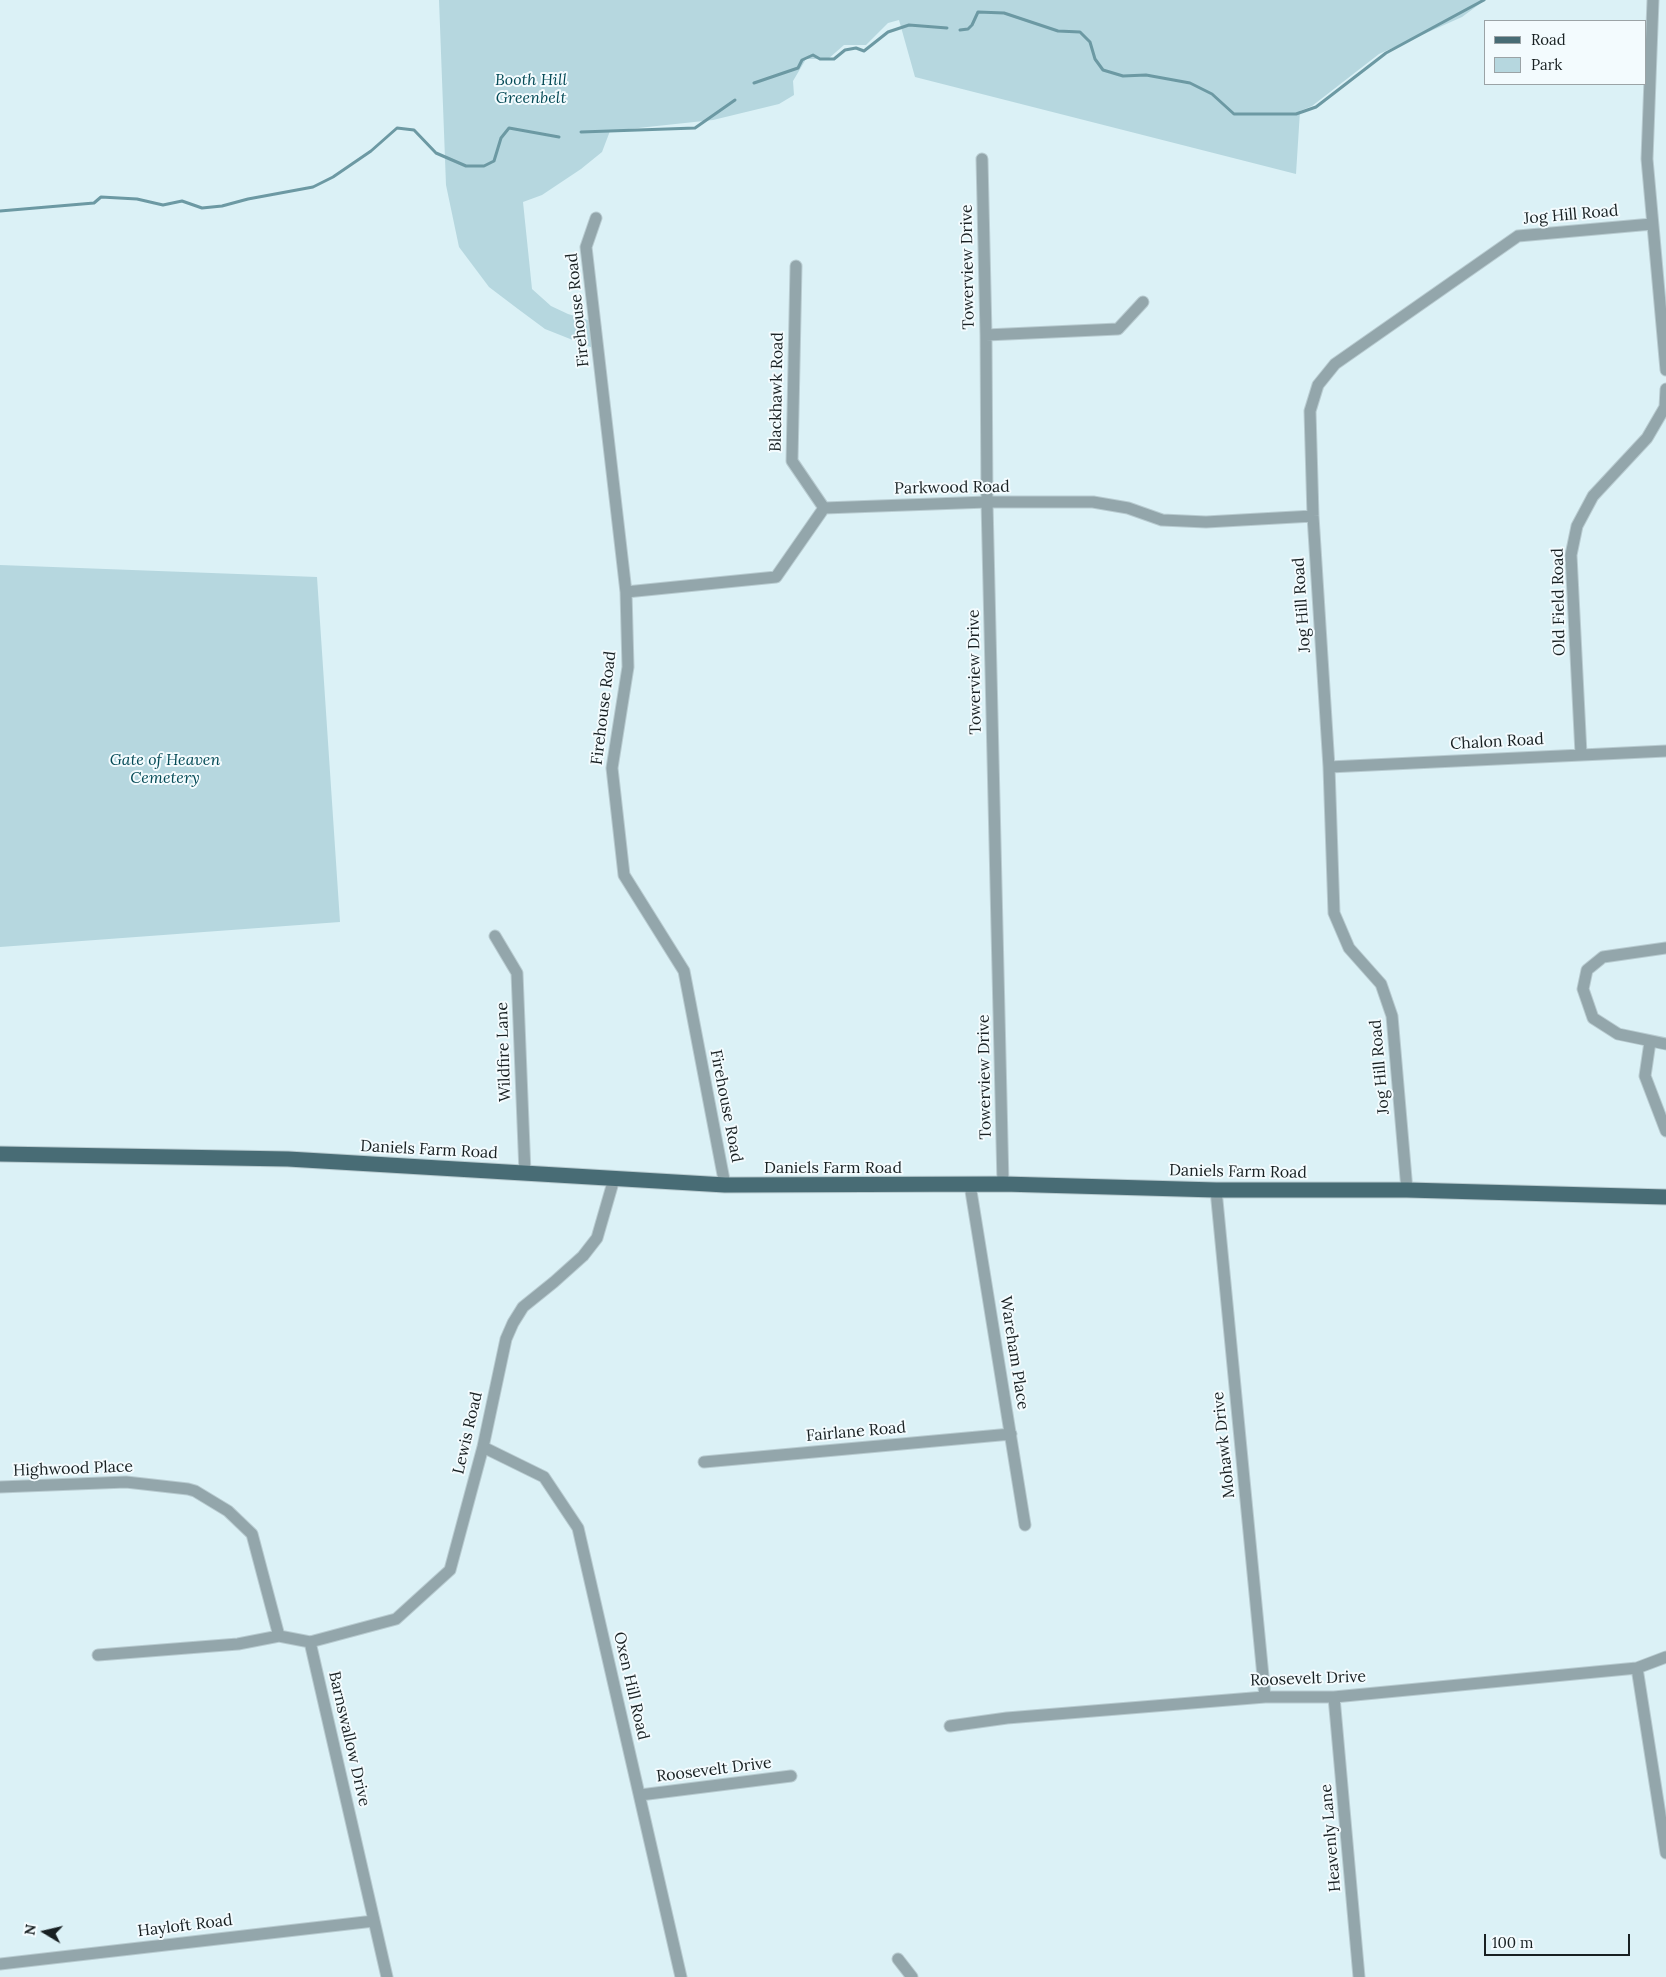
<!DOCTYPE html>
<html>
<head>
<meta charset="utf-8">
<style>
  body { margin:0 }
  #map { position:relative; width:1666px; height:1977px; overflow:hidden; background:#dbf1f6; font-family:Lora,serif }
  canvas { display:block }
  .legend { position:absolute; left:1484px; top:20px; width:162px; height:65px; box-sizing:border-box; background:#f3fbfe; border:1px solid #9ba3a6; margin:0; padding:6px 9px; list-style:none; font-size:15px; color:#182022 }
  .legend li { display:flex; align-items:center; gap:10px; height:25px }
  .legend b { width:25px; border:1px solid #9ba3a6 }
  .north { position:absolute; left:20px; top:1907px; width:50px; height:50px; -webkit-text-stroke:4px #f3fbfe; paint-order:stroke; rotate:279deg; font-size:14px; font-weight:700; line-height:20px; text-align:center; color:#182022 }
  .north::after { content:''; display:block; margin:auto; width:18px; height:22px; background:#182022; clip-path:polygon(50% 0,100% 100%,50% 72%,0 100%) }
  .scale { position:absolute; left:1484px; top:1934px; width:146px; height:22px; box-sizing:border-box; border:2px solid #182022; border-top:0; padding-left:6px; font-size:15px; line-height:18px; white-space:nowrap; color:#182022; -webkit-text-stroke:4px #f3fbfe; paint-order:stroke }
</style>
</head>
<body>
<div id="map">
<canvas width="1666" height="1977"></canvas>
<ul class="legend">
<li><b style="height:6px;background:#486c75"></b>Road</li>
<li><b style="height:14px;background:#b6d7df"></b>Park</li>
</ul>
<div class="north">N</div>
<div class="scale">100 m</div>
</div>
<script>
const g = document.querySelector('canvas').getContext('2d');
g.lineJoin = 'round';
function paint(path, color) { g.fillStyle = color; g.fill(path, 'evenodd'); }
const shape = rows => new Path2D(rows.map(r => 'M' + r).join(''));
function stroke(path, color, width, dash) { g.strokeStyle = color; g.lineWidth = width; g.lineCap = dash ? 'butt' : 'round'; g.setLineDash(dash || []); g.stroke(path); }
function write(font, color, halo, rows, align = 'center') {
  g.font = font + ' Lora,serif'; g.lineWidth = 4; g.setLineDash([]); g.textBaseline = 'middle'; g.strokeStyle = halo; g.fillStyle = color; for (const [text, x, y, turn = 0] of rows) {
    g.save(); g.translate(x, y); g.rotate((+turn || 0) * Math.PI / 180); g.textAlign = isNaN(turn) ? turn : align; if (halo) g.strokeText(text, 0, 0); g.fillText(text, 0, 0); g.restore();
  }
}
const green = shape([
  [439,0,1485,0,1462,17,1379,54,1312,106,1300,111,1296,174,915,77,899,20,888,23,866,45,844,45,828,59,806,59,793,81,794,95,779,104,713,120,610,131,602,152,581,169,542,195,523,202,532,289,551,306,568,314,601,324,603,352,545,329,518,309,489,287,459,247,446,185],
  [0,565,317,577,340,922,0,947]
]);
const stream = shape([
  [960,30,968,29,972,25,978,12,1004,13,1058,31,1080,32,1090,42,1095,59,1103,70,1123,76,1146,75,1190,83,1212,94,1234,114,1296,114,1316,107,1386,53,1484,0],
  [754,83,798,68,802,60,813,55,820,59,834,59,845,50,856,48,864,51,888,32,909,25,947,28],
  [581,132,695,128,735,100],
  [0,211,94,203,101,197,137,199,163,205,182,201,202,208,222,206,248,199,313,187,333,177,371,151,397,128,414,130,436,153,466,166,484,166,494,161,501,138,509,128,559,137]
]);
const minor = shape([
  [1653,0,1647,159,1666,370],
  [982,159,986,335,987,502,1003,1184],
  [596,218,586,247,626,592,628,667,612,768,624,875,684,971,725,1185],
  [796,266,792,461,824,508],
  [986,335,1118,329,1143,302],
  [824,508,987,502,1093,502,1128,508,1162,520,1206,522,1313,516],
  [626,592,776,577,824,508],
  [1581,754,1571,555,1577,526,1593,496,1647,438,1665,407,1666,389],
  [1329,767,1666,751],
  [495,936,517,973,525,1173],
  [1666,948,1603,957,1587,970,1583,989,1593,1018,1618,1034,1666,1044],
  [1650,1042,1645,1076,1666,1131],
  [970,1185,1025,1525],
  [1216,1190,1265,1697],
  [1407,1190,1392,1016,1381,984,1349,948,1334,913,1329,767,1313,516,1310,411,1318,385,1335,364,1518,236,1652,224],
  [483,1447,544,1477,578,1528,681,1977],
  [704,1462,1011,1434],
  [0,1487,126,1482,188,1489,195,1491,228,1511,252,1534,279,1636,310,1642,387,1977],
  [310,1642,396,1619,450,1570,483,1447,506,1339,513,1323,523,1307,554,1282,583,1256,597,1238,614,1179],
  [98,1655,238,1644,279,1636],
  [1637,1668,1666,1853],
  [1334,1697,1359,1977],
  [950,1726,1007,1718,1265,1697,1334,1697,1637,1668,1666,1657],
  [640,1795,791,1776],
  [898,1959,912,1977],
  [0,1964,374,1921]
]);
const major = shape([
  [0,1154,288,1159,725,1185,1003,1184,1216,1190,1407,1190,1666,1197]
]);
const parkNames = [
  ["Booth Hill",531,80],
  ["Greenbelt",531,98],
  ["Gate of Heaven",165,760],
  ["Cemetery",165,778]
];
const streetNames = [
  ["Jog Hill Road",1571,215,-5],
  ["Towerview Drive",968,267,-91],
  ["Firehouse Road",578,310,-96],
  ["Blackhawk Road",777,392,-89],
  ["Parkwood Road",952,488,-1],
  ["Old Field Road",1559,602,-91],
  ["Jog Hill Road",1302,605,-94],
  ["Towerview Drive",975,672,-91],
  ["Firehouse Road",604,708,-83],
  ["Chalon Road",1497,742,-3],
  ["Wildfire Lane",504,1052,-92],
  ["Jog Hill Road",1380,1067,-95],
  ["Towerview Drive",985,1077,-91],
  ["Firehouse Road",726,1106,79],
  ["Daniels Farm Road",429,1150,3],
  ["Daniels Farm Road",833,1168],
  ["Daniels Farm Road",1238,1172,1],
  ["Wareham Place",1014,1353,81],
  ["Fairlane Road",856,1432,-5],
  ["Lewis Road",468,1433,-77],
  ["Mohawk Drive",1224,1445,-96],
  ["Highwood Place",73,1469,-2],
  ["Roosevelt Drive",1308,1679,-2],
  ["Oxen Hill Road",631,1686,77],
  ["Barnswallow Drive",349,1739,77],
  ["Roosevelt Drive",714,1770,-7],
  ["Heavenly Lane",1331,1838,-95],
  ["Hayloft Road",185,1926,-7]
];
paint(green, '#b6d7df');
stroke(stream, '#6c99a3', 3);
stroke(minor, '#b8cbd0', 13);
stroke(major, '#b8cbd0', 17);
stroke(minor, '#93a6ab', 11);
stroke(major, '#486c75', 15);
write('italic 16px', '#044a56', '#f3fbfe', parkNames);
write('16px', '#182022', '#f3fbfe', streetNames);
</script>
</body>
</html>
